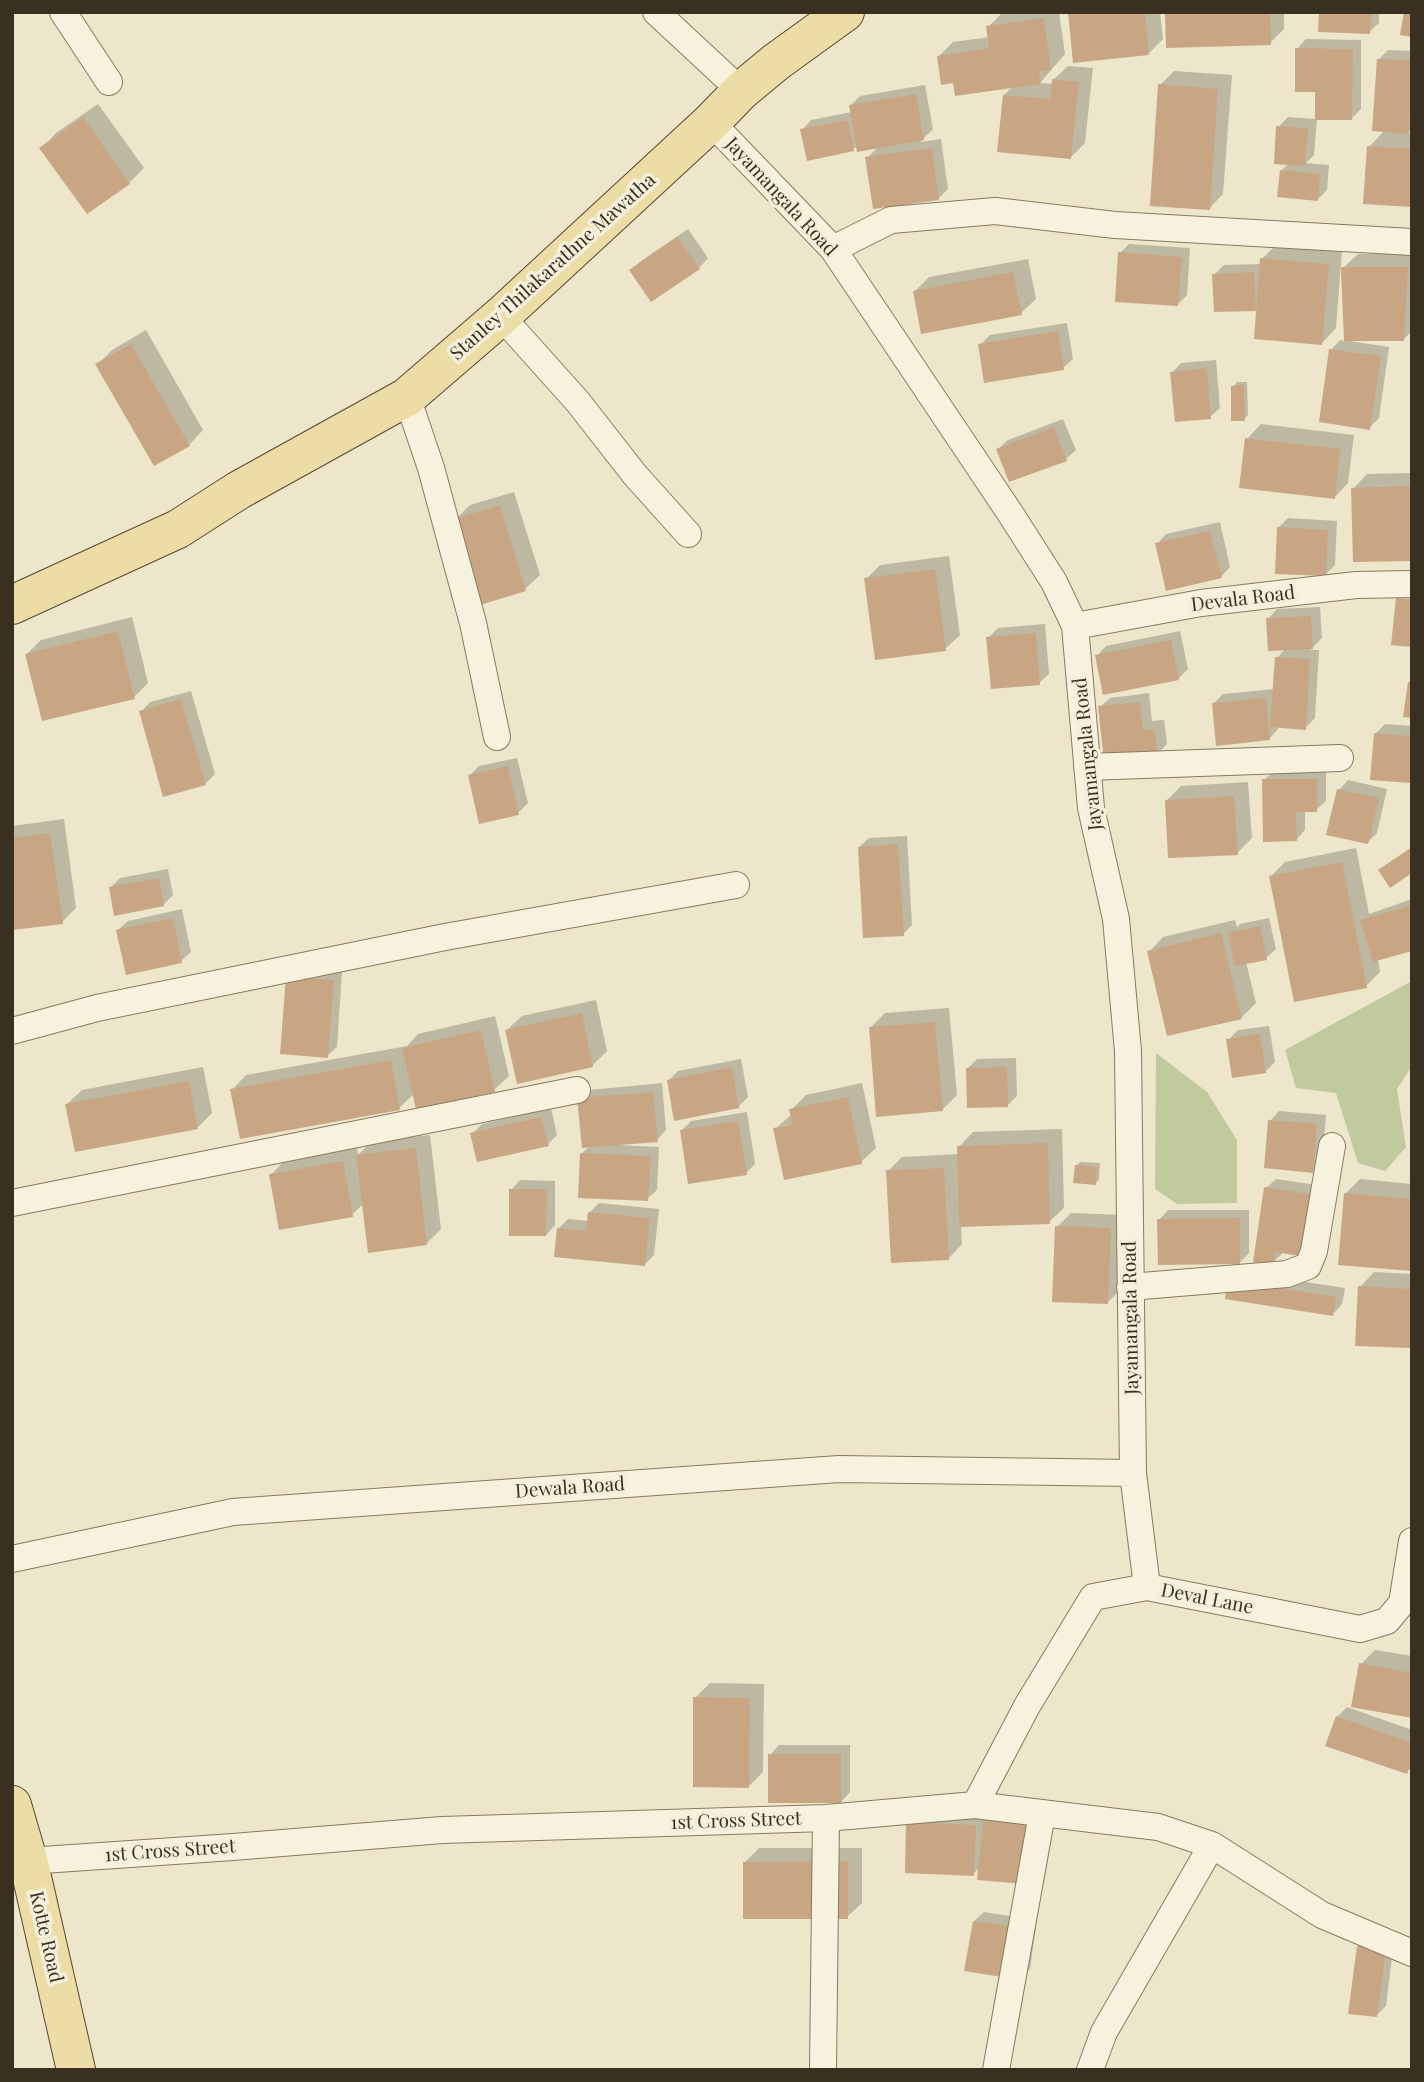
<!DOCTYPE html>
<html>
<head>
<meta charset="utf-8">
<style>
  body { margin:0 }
  #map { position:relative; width:1424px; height:2082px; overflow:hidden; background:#ede6cb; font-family:"Playfair Display",serif }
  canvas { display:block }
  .frame { position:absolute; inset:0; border:14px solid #3a3022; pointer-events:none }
</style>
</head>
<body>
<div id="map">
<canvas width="1424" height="2082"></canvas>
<div class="frame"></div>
</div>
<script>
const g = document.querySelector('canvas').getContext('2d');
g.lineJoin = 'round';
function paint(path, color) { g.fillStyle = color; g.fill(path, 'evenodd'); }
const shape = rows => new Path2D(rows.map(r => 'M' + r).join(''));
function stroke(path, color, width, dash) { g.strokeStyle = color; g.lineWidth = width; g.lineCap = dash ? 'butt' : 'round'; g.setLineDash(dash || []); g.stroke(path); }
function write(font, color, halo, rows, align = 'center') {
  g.font = font + ' "Playfair Display",serif'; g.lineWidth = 7; g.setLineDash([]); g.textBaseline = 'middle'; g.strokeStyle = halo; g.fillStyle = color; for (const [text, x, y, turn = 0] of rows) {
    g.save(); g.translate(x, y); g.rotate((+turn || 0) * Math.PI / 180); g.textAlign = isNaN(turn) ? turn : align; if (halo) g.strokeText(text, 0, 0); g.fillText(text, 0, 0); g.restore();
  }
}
const green = shape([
  [1412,981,1412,1066,1397,1089,1406,1147,1385,1171,1358,1163,1336,1093,1296,1088,1285,1050],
  [1156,1053,1207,1092,1237,1140,1237,1203,1177,1204,1155,1189]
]);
const shadow = shape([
  [1003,12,1059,12,1065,54,1040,83,1053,84,1053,80,1068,66,1093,68,1085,143,1071,157,1004,95,1013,86,955,81,938,57,953,42,990,37,988,27],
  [1070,12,1160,12,1163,39,1148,54],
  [1167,12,1284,12,1284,29,1270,43],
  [1321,12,1379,12,1379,23,1369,32],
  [1306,39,1361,40,1361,109,1352,118,1317,118,1314,155,1306,163,1329,165,1327,190,1317,200,1281,171,1289,163,1278,127,1288,117,1317,119,1317,90,1297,49],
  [1388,50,1412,51,1412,128,1406,134,1412,134,1412,205,1369,147,1385,130,1378,60],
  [1174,71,1232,75,1223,194,1209,209,1160,85],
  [925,85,933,129,920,142,941,139,948,189,939,198,867,158,878,147,857,146,854,149,802,130,811,120,852,112,850,106,860,96],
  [98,104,144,168,129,183,87,212,42,148,56,133],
  [688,229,708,258,699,268,631,270,641,261],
  [1129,244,1190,248,1187,295,1178,304,1120,253],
  [1276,245,1342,250,1336,328,1322,343,1258,306,1255,309,1214,275,1224,265,1261,264,1262,259],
  [1358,254,1412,254,1412,331,1403,340,1350,339,1350,341,1389,347,1379,418,1369,428,1331,350,1340,340,1346,341,1341,270],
  [1028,259,1036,299,1021,313,914,292,929,277],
  [1067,323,1073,359,1063,368,980,345,990,335],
  [146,330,203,430,189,445,98,364,112,350],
  [1216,360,1220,408,1210,417,1172,373,1181,363],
  [1237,382,1247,382,1248,415,1244,419,1233,387],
  [1063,419,1076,450,1066,459,998,449,1008,440],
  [1261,424,1354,435,1348,483,1334,498,1247,439],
  [1412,473,1412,559,1353,489,1367,474],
  [514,492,540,575,525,589,456,519,470,505],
  [1288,518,1337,521,1335,565,1326,574,1278,528],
  [1220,522,1230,567,1221,577,1157,544,1166,534],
  [949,556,960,635,945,649,866,579,880,565],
  [1320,607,1322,638,1310,650,1319,650,1315,718,1305,728,1278,726,1278,729,1269,739,1213,704,1223,694,1275,689,1277,658,1286,648,1268,619,1277,609],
  [132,617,148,683,134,697,27,654,41,640],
  [1045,624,1049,674,1039,683,988,638,998,628],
  [1180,631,1188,669,1179,678,1097,656,1106,646],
  [191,691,215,774,205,784,141,712,150,702],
  [1149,693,1152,721,1164,720,1167,744,1157,754,1100,707,1110,698],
  [1385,724,1412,726,1412,782,1375,734],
  [517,758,528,803,518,813,470,775,479,766],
  [1326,770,1326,801,1316,810,1305,810,1305,830,1296,840,1264,780,1274,771],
  [1348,780,1387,789,1377,833,1368,842,1339,790],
  [1248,782,1252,838,1237,853,1167,800,1181,786],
  [64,819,76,908,62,922,12,929,12,826],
  [907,836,912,925,903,934,859,847,869,838],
  [1356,848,1369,914,1412,899,1412,949,1378,959,1380,972,1366,986,1271,876,1285,862],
  [168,869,173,895,163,905,110,888,120,878],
  [182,909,191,952,181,961,118,930,128,921],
  [1269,918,1276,949,1266,958,1246,962,1256,1003,1241,1018,1149,952,1163,937,1235,920,1237,927,1240,924],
  [297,968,342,971,337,1047,327,1056],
  [596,1000,607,1051,592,1066,507,1030,522,1016],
  [949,1008,957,1095,943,1109,870,1028,885,1013],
  [495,1016,509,1076,494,1090,414,1094,399,1108,232,1090,246,1075,407,1046,418,1034],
  [1269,1026,1275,1062,1265,1072,1228,1040,1238,1030],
  [1016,1058,1017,1096,1008,1105,967,1069,977,1059],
  [741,1059,748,1097,739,1106,669,1080,678,1071],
  [203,1067,212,1113,198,1127,67,1104,82,1090],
  [662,1083,666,1130,657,1140,620,1143,620,1145,659,1147,657,1190,647,1199,582,1153,590,1146,579,1099,589,1090],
  [862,1083,876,1148,861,1162,775,1129,792,1114,791,1110,806,1095],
  [551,1108,557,1135,548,1144,472,1134,482,1124],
  [1279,1111,1326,1115,1322,1161,1312,1171,1270,1121],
  [747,1112,755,1164,746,1173,681,1131,691,1121],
  [1062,1129,1064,1208,1049,1222,961,1225,962,1244,948,1259,888,1171,902,1157,959,1154,959,1147,973,1132],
  [430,1135,441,1229,426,1244,363,1204,352,1215,271,1175,285,1160,357,1147,358,1155,372,1141],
  [1080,1162,1100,1163,1099,1179,1095,1184,1076,1166],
  [1276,1179,1324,1186,1282,1254,1272,1263,1266,1188],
  [1360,1179,1412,1184,1412,1269,1346,1193],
  [520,1180,555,1181,555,1225,546,1235,511,1190],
  [599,1203,659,1209,654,1255,645,1264,558,1229,568,1219,589,1221,589,1213],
  [1168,1210,1249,1210,1249,1253,1240,1262,1159,1220],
  [1071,1213,1125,1215,1122,1288,1108,1302,1057,1227],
  [1239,1272,1345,1288,1342,1304,1333,1314],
  [1374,1272,1412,1274,1412,1347,1360,1287],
  [1375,1650,1412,1656,1412,1716,1361,1664],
  [710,1683,764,1684,763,1772,749,1786,695,1698],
  [1347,1707,1412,1730,1412,1767,1406,1772,1337,1717],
  [779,1745,850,1745,850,1792,841,1802,770,1755],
  [986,1816,980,1867,973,1874,908,1823],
  [759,1848,862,1848,862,1903,847,1917,745,1862],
  [984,1912,1037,1920,1030,1969,1020,1978,974,1921],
  [1368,1938,1394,1941,1386,2006,1376,2016,1358,1947]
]);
const building = shape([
  [1068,12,1145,12,1149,55,1073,63],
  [1165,12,1270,12,1271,45,1166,48],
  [1319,12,1371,12,1370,34,1318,32],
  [1404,12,1412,12,1412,37,1400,35],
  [1044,18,1051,70,1039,72,1041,84,955,96,953,83,941,85,937,56,989,48,986,26],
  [1295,48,1353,49,1352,120,1315,120,1315,92,1295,92],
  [1377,59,1412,60,1409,134,1372,131],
  [1052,79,1079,82,1071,159,997,152,1003,95,1050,99],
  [1158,84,1218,89,1210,210,1150,206],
  [916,94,924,140,857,152,849,105],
  [83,117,130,184,87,214,39,148],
  [848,120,854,151,807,161,800,129],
  [1276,126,1308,128,1305,166,1274,164],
  [1367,146,1412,149,1412,207,1363,204],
  [932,148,939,200,873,209,865,157],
  [1280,170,1320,174,1318,201,1277,197],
  [677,237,700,269,651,302,629,270],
  [1118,252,1182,257,1178,306,1115,302],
  [1260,258,1329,264,1322,345,1254,339],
  [1341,267,1408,267,1404,341,1344,341],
  [1013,272,1022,315,921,334,913,291],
  [1254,272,1256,311,1214,312,1212,274],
  [1058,331,1064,370,984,383,978,344],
  [131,344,190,446,154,466,95,364],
  [1329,349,1381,356,1370,430,1319,422],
  [1207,368,1211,419,1175,422,1170,372],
  [1244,385,1245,421,1231,421,1231,386],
  [1054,427,1067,461,1009,482,996,449],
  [1245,438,1340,449,1335,499,1239,488],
  [1410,486,1412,561,1353,562,1351,488],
  [500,505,526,591,480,605,454,519],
  [1277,527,1328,530,1326,576,1275,574],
  [1210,531,1222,578,1166,591,1155,543],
  [935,569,946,651,875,660,864,578],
  [1396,598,1412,599,1412,647,1391,645],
  [1311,616,1313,649,1268,651,1266,618],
  [118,631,135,699,42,721,25,654],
  [1036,633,1040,685,991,689,986,637],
  [1171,640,1179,680,1103,695,1095,655],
  [1275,657,1310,659,1306,730,1270,727],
  [1408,682,1412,682,1412,718,1403,717],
  [1266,698,1270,740,1216,746,1212,703],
  [181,699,206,785,163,797,139,711],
  [1140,702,1143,730,1155,729,1158,755,1104,761,1098,706],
  [1374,733,1412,736,1412,783,1370,780],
  [508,766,519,815,479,824,468,775],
  [1262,779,1317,779,1317,812,1296,812,1297,841,1263,842],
  [1337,789,1379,798,1368,844,1326,835],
  [1234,796,1238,855,1168,858,1165,800],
  [50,833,63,924,12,930,12,838],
  [898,844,904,936,863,938,858,847],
  [1412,847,1412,873,1390,888,1378,870],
  [1342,862,1367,988,1294,1002,1269,876],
  [159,878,164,906,114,916,109,887],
  [1412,905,1412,951,1373,962,1360,920],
  [173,918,182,963,126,975,116,930],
  [1260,926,1267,960,1235,966,1228,933],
  [1221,933,1242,1019,1167,1036,1147,951],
  [286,977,334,980,328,1058,280,1054],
  [582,1013,593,1067,517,1084,505,1030],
  [935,1022,943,1111,876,1117,869,1027],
  [481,1030,495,1092,416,1109,402,1048],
  [1260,1034,1266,1073,1232,1078,1226,1039],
  [391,1060,400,1110,240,1139,230,1089],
  [732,1067,739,1108,674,1121,667,1080],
  [1007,1067,1008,1107,967,1108,966,1068],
  [189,1081,198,1129,75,1152,65,1104],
  [653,1092,658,1142,582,1148,577,1098],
  [848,1097,862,1164,784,1180,773,1128,793,1125,789,1109],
  [541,1117,549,1146,477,1162,470,1133],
  [1268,1120,1317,1124,1313,1173,1264,1168],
  [738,1121,747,1175,688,1184,680,1130],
  [1048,1143,1050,1224,959,1227,957,1146],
  [416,1148,427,1245,368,1253,356,1155],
  [580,1153,651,1156,648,1201,578,1198],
  [343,1161,353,1217,279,1230,269,1174],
  [1075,1165,1097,1167,1096,1185,1073,1183],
  [944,1168,949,1260,891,1263,886,1170],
  [1264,1187,1316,1195,1306,1257,1275,1252,1273,1265,1253,1262],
  [509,1189,547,1189,546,1236,509,1236],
  [1344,1193,1412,1199,1412,1271,1338,1265],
  [588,1212,650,1218,645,1266,554,1257,557,1228,586,1231],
  [1240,1218,1240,1264,1158,1265,1157,1219],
  [1055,1226,1111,1228,1108,1304,1052,1302],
  [1228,1280,1336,1297,1333,1316,1225,1299],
  [1358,1286,1412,1289,1412,1348,1355,1346],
  [1359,1663,1412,1673,1412,1718,1351,1707],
  [693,1697,750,1698,749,1788,693,1787],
  [1336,1716,1412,1743,1412,1761,1407,1774,1325,1746],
  [768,1754,841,1754,841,1803,768,1803],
  [984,1812,1031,1817,1024,1884,977,1880],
  [906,1822,976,1825,974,1876,905,1873],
  [848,1861,848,1919,743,1919,743,1862],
  [973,1921,1029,1929,1021,1980,964,1971],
  [1357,1946,1386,1950,1377,2017,1348,2014]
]);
const minor = shape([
  [63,12,109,82],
  [656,12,741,91],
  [711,122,833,249,1010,513,1054,582,1075,626,1091,808,1116,919,1128,1051,1133,1473,1147,1587],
  [833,249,891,220,995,211,1115,225,1412,242],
  [501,316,578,402,635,475,688,534],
  [407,397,431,468,473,623,497,737],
  [1075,626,1201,603,1356,585,1412,584],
  [1087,767,1340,758],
  [12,1031,97,1008,445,937,736,885],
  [12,1203,577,1090],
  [1130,1287,1287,1274,1308,1266,1314,1251,1332,1146],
  [12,1559,233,1512,839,1469,1133,1473],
  [975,1805,1027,1706,1093,1597,1147,1587,1360,1629,1387,1621,1402,1603,1412,1541],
  [13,1862,233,1847,442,1830,826,1818,975,1805,1158,1827,1212,1845,1322,1915,1412,1953],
  [823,2070,826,1818],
  [996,2070,1042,1814],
  [1090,2070,1104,2032,1212,1845]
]);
const primary = shape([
  [12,605,178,529,239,490,407,397,501,316,711,122,741,91,776,62,845,12],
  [12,1805,28,1860,76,2070]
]);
const streetNames = [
  ["Jayamangala Road",781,197,47],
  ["Stanley Thilakarathne Mawatha",553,267,-42],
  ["Devala Road",1243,599,-7],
  ["Jayamangala Road",1088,754,-96],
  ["Jayamangala Road",1131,1318,-91],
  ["Dewala Road",570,1488,-4],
  ["Deval Lane",1207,1599,11],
  ["1st Cross Street",736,1821,-2],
  ["1st Cross Street",170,1851,-4],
  ["Kotte Road",46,1937,77]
];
paint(green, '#c1ca9f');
paint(shadow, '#0003');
paint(building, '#c8a683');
stroke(minor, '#897960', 28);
stroke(primary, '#574733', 40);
stroke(minor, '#f7f2de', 26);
stroke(primary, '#ecdda6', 38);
write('19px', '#3a3022', '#f4efda', streetNames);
</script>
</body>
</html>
